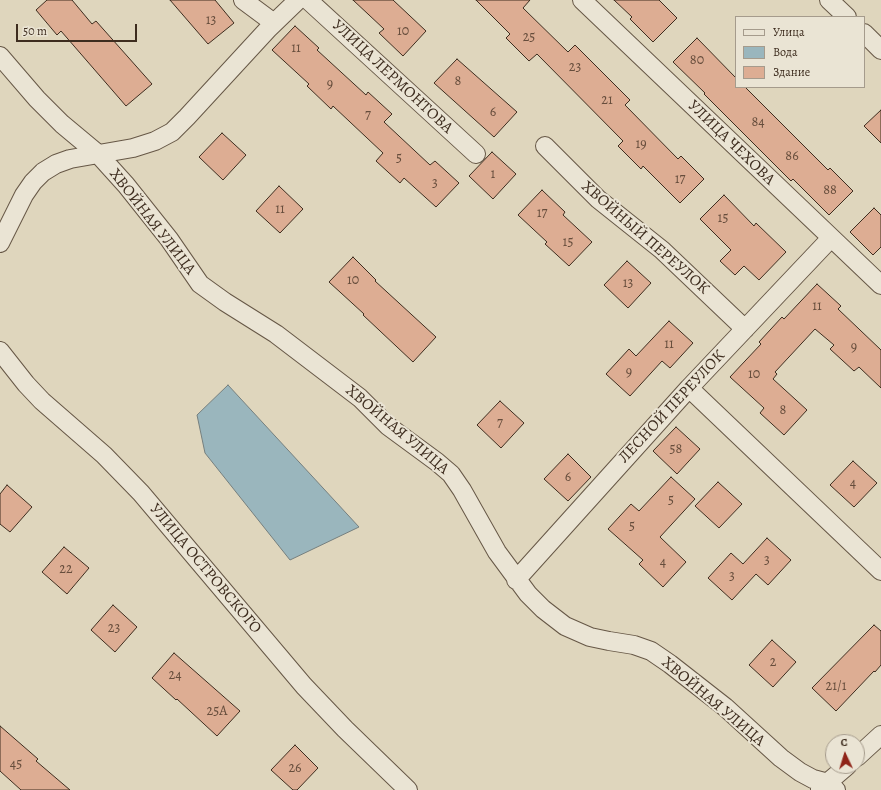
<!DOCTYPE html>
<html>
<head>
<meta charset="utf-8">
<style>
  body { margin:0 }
  #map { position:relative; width:881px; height:790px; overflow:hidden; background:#dfd6bd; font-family:Alegreya,serif }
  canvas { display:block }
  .legend { position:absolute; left:735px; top:16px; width:130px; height:72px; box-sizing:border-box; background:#eae4d4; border:1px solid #a59b8c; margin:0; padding:5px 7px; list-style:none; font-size:12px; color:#3e2d1f }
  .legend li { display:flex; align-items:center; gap:8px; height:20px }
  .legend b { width:20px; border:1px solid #a59b8c }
  .north { position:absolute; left:825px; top:734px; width:40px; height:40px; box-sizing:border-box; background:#eae4d4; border:1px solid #a59b8c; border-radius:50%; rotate:356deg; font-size:11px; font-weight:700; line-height:16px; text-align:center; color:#3e2d1f }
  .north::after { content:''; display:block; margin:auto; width:14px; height:18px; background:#8f2418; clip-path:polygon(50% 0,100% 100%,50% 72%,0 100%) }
  .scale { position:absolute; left:16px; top:24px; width:121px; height:18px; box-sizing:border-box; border:2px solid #3e2d1f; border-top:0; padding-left:5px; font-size:12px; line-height:14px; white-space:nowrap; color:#3e2d1f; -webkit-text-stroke:3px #eae4d4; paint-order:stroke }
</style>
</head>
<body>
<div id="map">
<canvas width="881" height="790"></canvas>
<ul class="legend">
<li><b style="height:5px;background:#eae4d4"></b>Улица</li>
<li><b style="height:11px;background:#9ab6bd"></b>Вода</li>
<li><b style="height:11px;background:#ddad93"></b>Здание</li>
</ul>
<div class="north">С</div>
<div class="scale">50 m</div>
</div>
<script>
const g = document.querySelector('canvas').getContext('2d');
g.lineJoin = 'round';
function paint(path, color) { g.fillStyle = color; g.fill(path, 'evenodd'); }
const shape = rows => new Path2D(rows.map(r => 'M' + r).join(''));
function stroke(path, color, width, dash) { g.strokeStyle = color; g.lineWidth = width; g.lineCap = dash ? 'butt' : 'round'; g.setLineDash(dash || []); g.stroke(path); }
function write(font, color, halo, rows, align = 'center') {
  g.font = font + ' Alegreya,serif'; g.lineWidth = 4; g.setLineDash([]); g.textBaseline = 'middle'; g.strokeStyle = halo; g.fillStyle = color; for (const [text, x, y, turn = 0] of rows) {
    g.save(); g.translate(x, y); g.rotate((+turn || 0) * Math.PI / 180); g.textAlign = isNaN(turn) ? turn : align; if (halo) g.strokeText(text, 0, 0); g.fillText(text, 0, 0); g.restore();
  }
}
const water = shape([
  [228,385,359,527,290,560,205,453,197,415,228,385]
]);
const building = shape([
  [47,0,72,0,92,24,96,21,152,84,126,106,61,31,57,35,36,10,47,0],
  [170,0,215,0,234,23,208,44,170,0],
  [353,0,393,0,426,31,403,56,379,33,384,29,353,0],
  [476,0,530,0,523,8,568,52,575,45,630,100,625,105,678,159,681,156,704,179,680,203,643,166,641,169,618,146,623,141,537,54,529,61,506,38,510,34,476,0],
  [614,0,659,0,677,18,653,42,630,19,632,17,614,0],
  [295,26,319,48,317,50,366,95,368,92,392,114,384,122,430,165,435,161,459,183,436,207,404,178,400,183,376,161,383,153,333,106,331,109,307,86,309,84,272,50,295,26],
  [697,38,736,78,736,87,745,87,828,170,830,168,853,191,829,215,793,179,791,181,704,94,705,93,673,62,697,38],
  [457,59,517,112,494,137,434,83,457,59],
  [881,110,881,143,864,126,881,110],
  [222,133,246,155,223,180,199,157,222,133],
  [492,152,516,174,493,199,469,176,492,152],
  [279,186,303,209,280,233,256,211,279,186],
  [542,190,565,212,563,215,592,242,569,266,545,244,547,242,518,215,542,190],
  [724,195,754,226,756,223,786,252,759,280,744,266,735,275,720,261,731,250,700,219,724,195],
  [874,208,881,215,881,247,873,255,850,232,874,208],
  [353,257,376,280,375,281,436,337,413,362,363,315,364,314,329,282,353,257],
  [627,261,651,283,628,308,604,285,627,261],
  [817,284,841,306,838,309,881,350,881,388,859,367,854,371,830,349,834,345,815,329,775,372,777,374,773,379,807,410,784,435,760,413,764,408,730,377,761,344,759,342,782,317,784,319,817,284],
  [669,321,693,343,670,368,662,361,630,396,606,374,629,349,636,356,669,321],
  [500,401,524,423,501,448,477,425,500,401],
  [676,427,700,449,677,474,653,451,676,427],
  [568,454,591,477,568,501,544,479,568,454],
  [853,461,877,483,854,507,830,485,853,461],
  [671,477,695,499,660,537,686,562,663,587,639,564,643,560,608,529,631,504,639,511,671,477],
  [718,482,742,504,719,528,695,506,718,482],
  [7,485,32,507,10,532,0,524,0,494,7,485],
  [767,538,791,560,768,585,756,574,732,600,708,578,731,553,743,564,767,538],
  [64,547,89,568,67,594,42,572,64,547],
  [113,605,137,627,115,652,91,630,113,605],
  [874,625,881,631,881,665,875,672,874,671,836,711,812,688,874,625],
  [772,640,796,662,773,687,749,665,772,640],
  [174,653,240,711,217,736,177,699,176,700,152,678,174,653],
  [0,726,38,759,36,761,70,790,21,790,0,771,0,726],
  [295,745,318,768,297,790,293,790,271,770,295,745]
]);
const minor = shape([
  [243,0,274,23],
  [308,0,476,154],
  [582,0,881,285],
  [829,0,847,17],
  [864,33,881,50],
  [0,56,37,99,62,124,98,154,126,185,169,239,200,284,225,302,276,334,360,398,388,426,437,462,451,474,462,490,497,552,528,594,543,609,565,626,590,637,609,641,634,645,651,651,670,664,725,707,781,758,800,772,813,779,828,783,836,790],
  [545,146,598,199,662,250,745,329],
  [0,243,24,195,33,182,43,172,56,164,70,159,133,148,155,141,172,132,187,117,269,28,298,0],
  [0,351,26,384,42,401,104,455,141,493,304,686,345,729,408,790],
  [689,388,881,571],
  [516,580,689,388,831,238],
  [857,757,881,735],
  [820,789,847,766]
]);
const numberNames = [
  ["13",211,21],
  ["10",403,32],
  ["25",529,38],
  ["11",296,49],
  ["80",697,61],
  ["23",575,68],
  ["8",458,82],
  ["9",330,85],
  ["21",607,101],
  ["6",493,113],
  ["7",368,116],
  ["84",758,123],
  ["19",641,145],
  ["86",792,157],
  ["5",399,159],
  ["1",493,175],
  ["17",680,180],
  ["3",435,184],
  ["88",830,191],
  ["11",280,210],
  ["17",542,214],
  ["15",723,219],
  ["15",568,243],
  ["10",353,281],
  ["13",628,284],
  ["11",817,307],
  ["11",669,345],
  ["9",854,348],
  ["9",629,373],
  ["10",754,375],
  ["8",783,411],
  ["7",500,424],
  ["58",676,450],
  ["6",568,478],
  ["4",853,484],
  ["5",671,501],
  ["5",632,527],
  ["3",767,561],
  ["4",663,563],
  ["22",66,570],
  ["3",732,577],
  ["23",114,629],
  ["2",773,663],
  ["24",175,676],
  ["21/1",836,687],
  ["25А",217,712],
  ["45",16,765],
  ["26",295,769]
];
const streetNames = [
  ["УЛИЦА ЛЕРМОНТОВА",392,77,43],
  ["УЛИЦА ЧЕХОВА",731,143,44],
  ["ХВОЙНАЯ УЛИЦА",152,222,52],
  ["ХВОЙНЫЙ ПЕРЕУЛОК",645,238,41],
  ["ЛЕСНОЙ ПЕРЕУЛОК",672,407,-47],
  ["ХВОЙНАЯ УЛИЦА",397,430,40],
  ["УЛИЦА ОСТРОВСКОГО",205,569,50],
  ["ХВОЙНАЯ УЛИЦА",713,702,40]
];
paint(water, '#9ab6bd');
stroke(water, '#757f7e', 1);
paint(building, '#ddad93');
stroke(building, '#3e2d1f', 1);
stroke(minor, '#665746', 20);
stroke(minor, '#eae4d4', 18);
write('14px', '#664d3c', null, numberNames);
write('16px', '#3e2d1f', '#eae4d4', streetNames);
</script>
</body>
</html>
